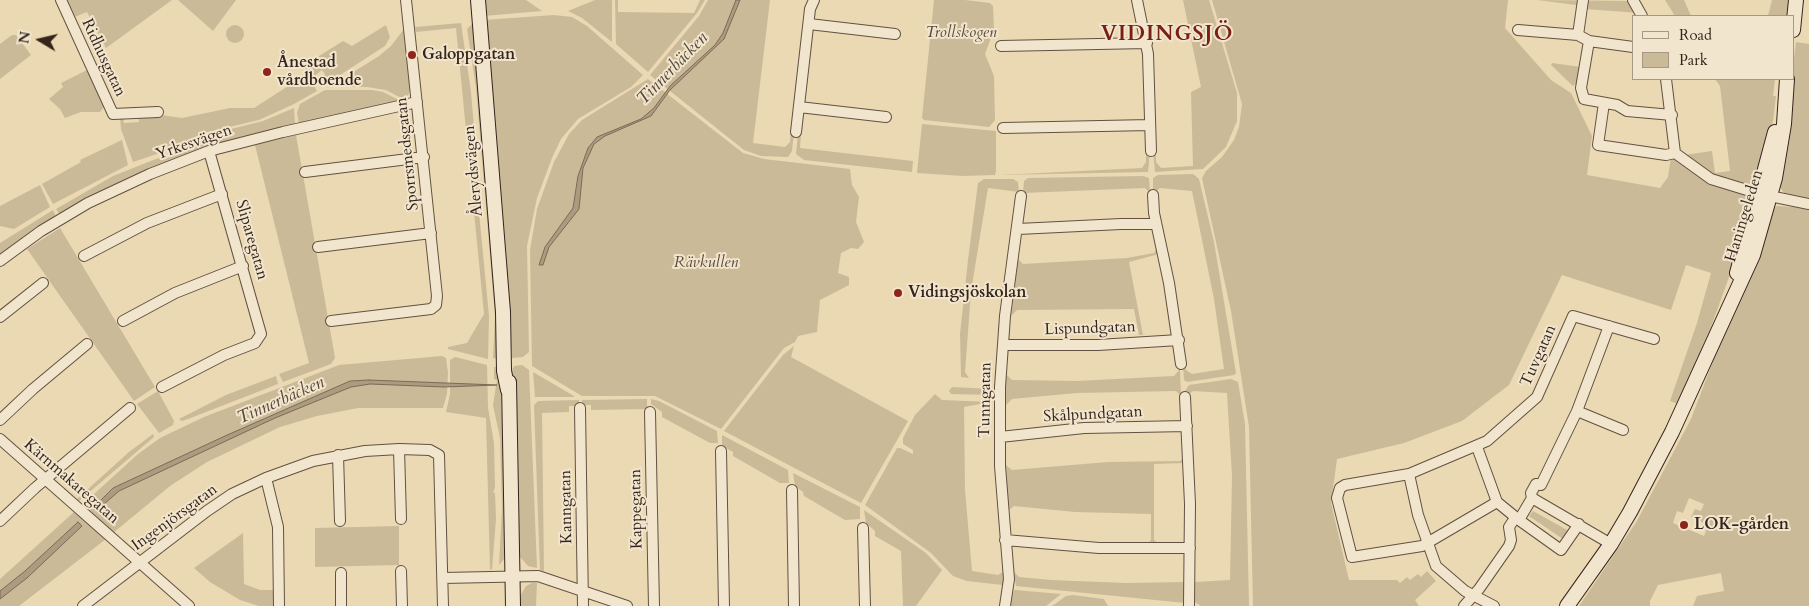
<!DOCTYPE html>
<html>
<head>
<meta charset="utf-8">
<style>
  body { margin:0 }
  #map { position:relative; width:1809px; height:606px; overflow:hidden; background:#ead9b2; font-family:Cardo,serif }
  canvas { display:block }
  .legend { position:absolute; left:1632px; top:15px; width:162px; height:65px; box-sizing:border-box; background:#f1e6cd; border:1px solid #a69886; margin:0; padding:6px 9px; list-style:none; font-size:15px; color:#35241c }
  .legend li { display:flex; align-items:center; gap:10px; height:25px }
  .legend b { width:25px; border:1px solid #a69886 }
  .north { position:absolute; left:15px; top:15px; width:50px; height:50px; -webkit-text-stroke:4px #f1e6cd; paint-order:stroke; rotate:279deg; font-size:14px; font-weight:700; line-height:20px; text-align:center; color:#35241c }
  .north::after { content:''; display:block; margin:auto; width:18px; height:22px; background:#35241c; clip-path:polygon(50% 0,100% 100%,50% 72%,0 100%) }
</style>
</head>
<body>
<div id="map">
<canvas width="1809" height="606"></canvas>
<ul class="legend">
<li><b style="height:6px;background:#f1e6cd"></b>Road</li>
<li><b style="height:14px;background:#cbba98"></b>Park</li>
</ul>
<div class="north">N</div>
</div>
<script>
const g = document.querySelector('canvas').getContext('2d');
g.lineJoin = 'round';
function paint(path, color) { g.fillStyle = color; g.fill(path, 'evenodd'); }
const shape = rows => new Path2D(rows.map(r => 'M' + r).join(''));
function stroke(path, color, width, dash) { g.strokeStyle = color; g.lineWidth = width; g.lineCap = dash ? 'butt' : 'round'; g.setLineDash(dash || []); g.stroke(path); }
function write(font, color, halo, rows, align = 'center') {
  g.font = font + ' Cardo,serif'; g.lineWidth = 4; g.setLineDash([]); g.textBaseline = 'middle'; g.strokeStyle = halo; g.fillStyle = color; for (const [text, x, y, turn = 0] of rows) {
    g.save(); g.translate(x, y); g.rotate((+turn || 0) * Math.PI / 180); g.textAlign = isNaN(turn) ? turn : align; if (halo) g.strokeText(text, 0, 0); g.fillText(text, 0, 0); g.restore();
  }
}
const green = shape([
  [65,0,172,0,106,48,87,12,72,18],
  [178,0,236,0,213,31],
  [484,0,526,0,542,11,484,16],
  [595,0,612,0,612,42,582,18,568,11],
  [615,0,618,0,618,12,694,13,700,0,705,0,697,13,648,72,616,44],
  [708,0,770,0,753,143,785,147,790,142,791,132,794,133,792,151,788,157,761,156,744,150,650,75,699,16],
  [934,0,965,0,990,3,993,6,994,30,985,54,994,76,995,120,989,127,924,120,922,118],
  [1183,0,1209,0,1237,93,1237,121,1226,147,1203,169,1155,172,1153,152,1156,151,1156,162,1161,168,1193,166,1191,92,1201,87],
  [1212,0,1508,0,1505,28,1551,80,1571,93,1592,136,1587,175,1660,188,1668,177,1671,157,1712,151,1715,173,1730,171,1720,86,1715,79,1775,79,1773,96,1776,96,1773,121,1746,230,1711,327,1678,404,1670,401,1697,323,1711,273,1686,265,1671,310,1562,275,1509,385,1462,421,1404,443,1337,459,1331,503,1349,580,1397,580,1400,583,1407,577,1410,580,1418,574,1421,577,1427,571,1436,581,1415,600,1419,606,1253,606,1249,427,1231,311,1202,178,1206,171,1222,157,1234,140,1239,127,1242,104],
  [1537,0,1630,1,1639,13,1585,9,1576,5],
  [1665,0,1684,0,1691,16,1675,16],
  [1772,0,1790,0,1789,16,1768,16],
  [554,15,572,17,587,26,643,75,631,87,578,119,561,139,552,158,537,198,527,246,529,352,523,357,512,358,484,20],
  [474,22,500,359,493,358,495,316,476,88,467,29],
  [461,23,471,92,480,199,478,202,489,316,488,359,448,349,448,347,467,343,484,314,456,28,416,32,415,27],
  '226 34a9 9 0 1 1 18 0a9 9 0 1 1-18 0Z',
  [386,25,390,37,385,46,323,86,316,83,325,74,322,70,312,78,303,66,343,41,352,46],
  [404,29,410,90,408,96,403,99,386,90,367,87,331,86,379,56,391,46],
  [12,35,16,35,31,55,0,79,0,44],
  [1796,42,1809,44,1809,200,1784,193,1779,186],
  [1552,63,1581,67,1579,81,1573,86,1551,65],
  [89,69,104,107,100,112,81,112,65,118,60,109,49,99,63,87,61,83],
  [307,74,317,91,294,104,259,120,203,133,178,147,133,162,121,129,120,118,123,117,124,123,139,122,138,116,161,115,182,118,230,108,254,108],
  [648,79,743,153,764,159,850,169,852,185,859,197,856,222,864,242,858,249,851,248,841,253,838,273,849,277,849,285,820,300,817,332,798,336,795,342,784,348,721,429,655,396,582,396,532,366,530,250,537,209,554,162,569,134,582,120],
  [325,90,372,90,383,92,401,101,299,124,297,113,300,104],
  [294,108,295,125,251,135,60,215,56,209,113,176,191,145,207,135,263,121],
  [922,124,996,131,996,171,995,175,963,176,917,173],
  [798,133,801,133,800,148,913,161,912,172,804,160,796,154],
  [296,135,335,358,331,364,283,382,279,374,309,363,255,145],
  [122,140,128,165,53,204,42,184,81,162,80,160],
  [1146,152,1150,152,1148,172,1000,175,1142,168,1146,162],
  [1193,174,1199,179,1214,242,1236,373,1234,375,1187,382,1184,380,1183,365,1186,365,1186,370,1192,374,1224,369,1214,299,1192,191,1160,188,1153,193,1153,178,1158,175],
  [1143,176,1149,178,1150,193,1145,188,1023,193,1024,181,1028,178],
  [984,179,1013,179,1018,182,1019,192,988,188,971,291,965,372,969,378,961,377,960,334,968,260,978,183],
  [40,185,50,207,14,229,0,226,0,206],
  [1777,206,1809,208,1809,606,1693,606,1697,596,1724,591,1721,573,1658,585,1650,601,1650,606,1579,606,1637,521,1691,419,1771,209],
  [1689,498,1704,504,1701,511,1695,509,1691,517,1708,525,1704,536,1673,523,1677,511,1683,513],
  [53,210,56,217,0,255,0,243],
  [60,228,155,387,134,401,27,249],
  [1157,247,1159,254,1129,262,1143,335,1139,335,1134,309,1017,310,1011,316,1018,259,1023,264,1127,258,1154,253],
  [794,346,791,357,908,421,861,503,724,431,783,355],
  [442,356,446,358,448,373,447,394,443,408,358,408,317,416,280,427,207,462,170,486,113,533,83,504,138,454,160,438,204,417,339,365],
  [455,357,487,365,488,408,494,443,495,488,493,492,495,493,496,519,492,569,490,570,486,418,446,412,450,394,450,360],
  [522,365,529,370,537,568,528,566,521,558,519,558,512,370,514,366],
  [494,367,500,367,506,508,506,552,505,558,499,565,502,508,500,438,493,405,497,380,494,379],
  [1180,369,1181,396,1176,391,1077,393,1012,399,1005,406,1006,374,1012,380,1077,381,1174,376],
  [533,372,574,396,574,397,535,397],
  [276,376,278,384,188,419,182,421,179,419,226,395],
  [1231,379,1238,382,1245,424,1249,606,1201,606,1193,601,1192,578,1195,582,1230,580,1232,476,1227,393,1193,391,1186,397,1185,391,1189,385],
  [952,387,990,389,993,392,990,395,951,394,949,391],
  [158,391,174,421,173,425,159,433,137,404],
  [935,394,942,400,991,402,964,407,965,490,972,571,998,575,1003,572,1003,585,967,581,953,576,931,553,865,505,897,448,900,448,913,454,913,450,903,444,903,438,915,415],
  [647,399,647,409,591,410,591,405,582,405,582,400],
  [651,399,659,401,717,431,718,443,710,443,662,417,662,412,651,404],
  [579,400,579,406,569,406,569,412,542,413,544,571,540,570,534,405,538,401],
  [153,434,154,437,79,501,77,499,129,452],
  [722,435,788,470,789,483,780,483,733,456,733,452,722,446],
  [1185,457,1186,463,1154,464,1154,540,1159,544,1146,545,1151,540,1151,514,1075,512,1014,506,1008,511,1006,465,1012,470,1108,462,1180,461],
  [793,473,860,507,860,519,845,520,804,496,803,492,795,486],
  [864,510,926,553,942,570,916,606,903,606,901,551,875,536,875,531,866,523],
  [1533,511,1569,531,1563,539,1529,516],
  [74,512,106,539,19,606,0,606,0,579],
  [399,526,399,565,315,567,315,528],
  [243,533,244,584,260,590,277,590,276,606,259,606,240,600,210,582,194,568],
  [1014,572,1019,577,1051,580,1126,583,1185,582,1185,603,1016,586],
  [532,583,537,583,536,606,518,606,519,598,526,586],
  [1014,590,1015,590,1061,594,1046,606,1010,606],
  [1073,595,1104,599,1108,606,1052,606,1066,596]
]);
const water = shape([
  [736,0,740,0,724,39,670,90,651,116,605,136,594,144,583,168,579,209,549,247,543,265,539,265,545,247,573,208,578,176,588,148,597,137,641,119,654,108,670,86,715,45,723,33,736,0],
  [369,380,497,385,444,387,370,384,351,387,275,418,119,491,96,511,93,508,113,488,225,436,350,381,369,380],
  [78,522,82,526,27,578,0,599,0,591,25,571,78,522]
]);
const street = shape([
  [61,0,113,114,158,112],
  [1137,0,1148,54,1151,151],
  [1633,0,1642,16],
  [809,24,895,34],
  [1518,30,1578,35,1589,41,1581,88,1584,99,1617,105,1627,111,1672,115],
  [1578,35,1583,0],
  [1589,41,1633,47],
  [1001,46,1147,43],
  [1666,79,1675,153,1711,179,1760,194,1809,204],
  [1604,103,1598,145,1666,155,1675,153],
  [799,107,886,117],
  [1003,128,1150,125],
  [796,132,810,9,814,0],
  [305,172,424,157],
  [1153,195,1154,213,1169,283,1181,364],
  [1018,229,1121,224,1156,224],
  [318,247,431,233],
  [84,256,147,223,222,194],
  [0,261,41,231,88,203,150,174,209,151,283,132,417,102],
  [0,317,43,283],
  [123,321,175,293,243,266],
  [331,321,431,309,436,305,437,296,406,0],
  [1003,345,1098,345,1179,340],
  [162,387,224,355,255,343,261,334,209,151],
  [1185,397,1190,504,1189,606],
  [580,408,583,606],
  [1577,411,1623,430],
  [650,412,654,606],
  [0,420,33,389,87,344],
  [1000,437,1084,428,1187,426],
  [0,439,189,606],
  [1477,447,1497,502,1519,520],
  [399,449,401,519],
  [721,451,724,606],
  [338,455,340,521],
  [1409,474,1418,515,1436,566,1465,591,1494,606],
  [266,478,278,527,279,606],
  [792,490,794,606],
  [1532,498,1611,544],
  [1497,502,1422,546,1352,557,1337,498,1340,488,1345,485,1409,474,1487,441,1537,397,1573,316,1654,339],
  [0,521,35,488,130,408],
  [1579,524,1561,550,1519,520,1532,498,1531,493,1536,484,1541,485,1577,411,1609,326],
  [863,528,865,606],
  [1005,540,1099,548,1190,548],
  [401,571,402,606],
  [341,573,341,606],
  [443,578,538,576,627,606],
  [83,606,207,511,232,494,266,478,313,461,365,451,399,449,430,450,439,455,443,606],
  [1005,606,1009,579,1000,466,1000,387,1005,316,1021,196],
  [1464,606,1479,589,1509,546,1511,540,1509,527,1515,518]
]);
const secondary = shape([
  [478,0,503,312,504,371,508,390],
  [1793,30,1796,0],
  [1737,273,1775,132],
  [509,382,513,606],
  [1567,606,1611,544,1630,512,1672,432,1753,255,1775,178,1784,124,1787,79]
]);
const markers = [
  [412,55,5,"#8f2418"],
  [267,72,5,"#8f2418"],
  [898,293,5,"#8f2418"],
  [1684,525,5,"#8f2418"]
];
const parkNames = [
  ["Trollskogen",961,33],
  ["Rävkullen",706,263]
];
const poiNames = [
  ["Galoppgatan",422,55],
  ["Ånestad",277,63],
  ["vårdboende",277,81],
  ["Vidingsjöskolan",908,293],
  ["LOK-gården",1694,525]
];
const streetNames = [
  ["Ridhusgatan",103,58,65],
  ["Yrkesvägen",194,143,-19],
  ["Sporrsmedsgatan",408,154,-96],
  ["Ålerydsvägen",474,171,-95],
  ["Haningeleden",1745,216,-73],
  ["Sliparegatan",251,240,74],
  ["Lispundgatan",1090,329,-2],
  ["Tuvgatan",1539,356,-66],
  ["Tunngatan",986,400,-89],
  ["Skålpundgatan",1093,415,-3],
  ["Kärnmakaregatan",71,482,41],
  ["Kanngatan",567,507,-91],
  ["Kappegatan",637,509,-91],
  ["Ingenjörsgatan",175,518,-36]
];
const waterNames = [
  ["Tinnerbäcken",673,69,-46],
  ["Tinnerbäcken",281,401,-24]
];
const districtNames = [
  ["VIDINGSJÖ",1167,35]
];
paint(green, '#cbba98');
paint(water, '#ac9b7f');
stroke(water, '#7c6b57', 1);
stroke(street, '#625142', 12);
stroke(secondary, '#35241c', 16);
stroke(street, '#f1e6cd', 10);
stroke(secondary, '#f1e6cd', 14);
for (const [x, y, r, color] of markers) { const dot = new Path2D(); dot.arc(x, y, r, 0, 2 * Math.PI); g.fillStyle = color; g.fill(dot); stroke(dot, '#f1e6cd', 2); }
write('italic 16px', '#5a4a3b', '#f1e6cd', parkNames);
write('bold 16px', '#35241c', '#f1e6cd', poiNames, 'left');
write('16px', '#35241c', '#f1e6cd', streetNames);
write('italic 18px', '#59483a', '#f1e6cd', waterNames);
g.letterSpacing = '1px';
write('bold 21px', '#7a1f14', '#f1e6cd', districtNames);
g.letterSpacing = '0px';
</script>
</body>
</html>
